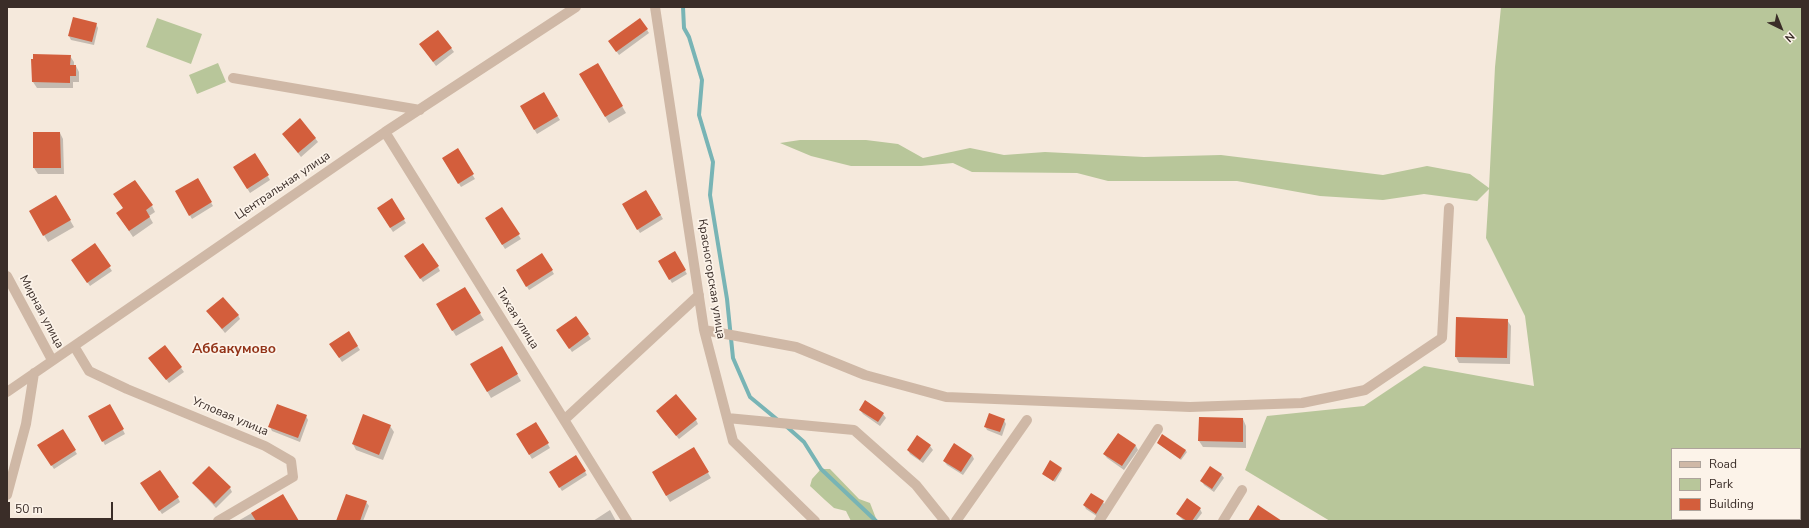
<!DOCTYPE html>
<html>
<head>
<meta charset="utf-8">
<style>
  body { margin:0 }
  #map { position:relative; width:1809px; height:528px; overflow:hidden; background:#f5e9dc; font-family:"Nunito Sans",sans-serif }
  canvas { display:block }
  .frame { position:absolute; inset:0; border:8px solid #3a2d28; pointer-events:none }
  .legend { position:absolute; left:1671px; top:448px; width:130px; height:72px; box-sizing:border-box; background:#fcf3e9; border:1px solid #aea49c; margin:0; padding:5px 7px; list-style:none; font-size:12px; color:#3a2d28 }
  .legend li { display:flex; align-items:center; gap:8px; height:20px }
  .legend b { width:20px; border:1px solid #aea49c }
  .north { position:absolute; left:1761px; top:8px; width:40px; height:40px; -webkit-text-stroke:3px #fcf3e9; paint-order:stroke; rotate:137deg; font-size:11px; font-weight:700; line-height:16px; text-align:center; color:#3a2d28 }
  .north::after { content:''; display:block; margin:auto; width:14px; height:18px; background:#3a2d28; clip-path:polygon(50% 0,100% 100%,50% 72%,0 100%) }
  .scale { position:absolute; left:8px; top:502px; width:105px; height:18px; box-sizing:border-box; border:2px solid #3a2d28; border-top:0; padding-left:5px; font-size:12px; line-height:14px; white-space:nowrap; color:#3a2d28; -webkit-text-stroke:3px #fcf3e9; paint-order:stroke }
</style>
</head>
<body>
<div id="map">
<canvas width="1809" height="528"></canvas>
<div class="frame"></div>
<ul class="legend">
<li><b style="height:5px;background:#cfb8a6"></b>Road</li>
<li><b style="height:11px;background:#b8c69a"></b>Park</li>
<li><b style="height:11px;background:#d35e3c"></b>Building</li>
</ul>
<div class="north">N</div>
<div class="scale">50 m</div>
</div>
<script>
const g = document.querySelector('canvas').getContext('2d');
g.lineJoin = 'round';
function paint(path, color) { g.fillStyle = color; g.fill(path, 'evenodd'); }
const shape = rows => new Path2D(rows.map(r => 'M' + r).join(''));
function stroke(path, color, width, dash) { g.strokeStyle = color; g.lineWidth = width; g.lineCap = dash ? 'butt' : 'round'; g.setLineDash(dash || []); g.stroke(path); }
function write(font, color, halo, rows, align = 'center') {
  g.font = font + ' "Nunito Sans",sans-serif'; g.lineWidth = 3.5; g.setLineDash([]); g.textBaseline = 'middle'; g.strokeStyle = halo; g.fillStyle = color; for (const [text, x, y, turn = 0] of rows) {
    g.save(); g.translate(x, y); g.rotate((+turn || 0) * Math.PI / 180); g.textAlign = isNaN(turn) ? turn : align; if (halo) g.strokeText(text, 0, 0); g.fillText(text, 0, 0); g.restore();
  }
}
const green = shape([
  [1501,7,1802,7,1802,521,1330,521,1245,470,1267,416,1364,406,1424,366,1534,386,1525,316,1486,238,1489,189,1477,201,1424,194,1383,200,1320,196,1237,181,1108,181,1077,173,972,172,953,163,921,166,851,166,811,156,780,143,800,140,866,140,898,144,923,158,970,148,1004,155,1045,152,1144,157,1221,155,1383,175,1427,166,1470,174,1489,188,1495,67],
  [1672,449,1800,449,1800,519,1672,519],
  [157,18,202,34,191,64,146,47],
  [218,63,226,82,197,94,189,75],
  [821,469,830,469,859,499,870,503,877,521,851,521,846,511,834,508,825,500,810,486,812,479]
]);
const shadow = shape([
  [96,24,98,28,94,45,71,40,69,36],
  [647,30,649,33,619,55,612,45],
  [423,48,451,48,454,52,436,66],
  [70,56,74,62,74,66,76,66,79,72,79,82,73,82,73,88,37,88,33,82],
  [597,64,626,113,609,123,580,74],
  [543,93,560,120,537,134,521,107],
  [60,133,63,139,64,174,38,174,34,168],
  [283,134,315,138,318,142,301,157],
  [457,150,475,179,461,187,443,159],
  [255,154,270,180,250,193,234,167],
  [197,179,213,206,192,219,176,192],
  [646,191,663,219,640,233,623,205],
  [56,196,74,227,48,242,30,211],
  [391,200,406,223,393,232,380,212],
  [152,206,155,212,149,216,153,223,133,237,121,219],
  [502,208,521,239,505,249,486,218],
  [95,245,112,271,90,286,75,264],
  [674,252,687,274,672,283,659,261],
  [542,254,554,274,529,290,517,270],
  [408,260,438,267,440,271,423,282],
  [464,288,484,320,456,336,437,305],
  [208,312,238,315,240,319,225,333],
  [576,317,591,339,572,352,560,334],
  [1507,320,1511,326,1510,364,1459,363,1456,357],
  [348,332,360,350,342,362,333,348],
  [165,346,184,372,169,383,152,362],
  [501,347,521,381,491,398,472,365],
  [110,405,125,434,105,445,89,416],
  [860,410,883,414,886,418,880,426,863,414],
  [659,415,696,420,698,424,679,439],
  [306,416,308,420,300,442,272,431,270,427],
  [1243,419,1246,426,1246,448,1203,447,1199,441],
  [1004,420,1006,424,1002,436,987,430,985,426],
  [536,423,550,448,532,459,517,434],
  [390,426,394,432,383,460,356,450,353,444],
  [62,430,77,454,54,469,39,446],
  [1118,434,1136,446,1138,450,1124,470,1107,458,1104,454],
  [1163,436,1186,451,1187,452,1181,460,1159,444,1158,443],
  [930,446,933,450,923,463,910,454,908,450],
  [694,449,711,478,670,502,653,472],
  [972,455,974,459,963,475,947,465,944,461],
  [576,456,587,475,562,491,550,472],
  [1061,468,1062,470,1055,482,1043,474],
  [1221,474,1224,478,1214,492,1204,485,1202,481],
  [193,483,230,488,232,492,216,508],
  [144,487,178,498,180,502,162,514],
  [283,495,298,521,238,521],
  [366,502,369,506,363,521,337,521],
  [1103,502,1105,506,1098,517,1086,509,1084,505],
  [1200,509,1202,513,1196,521,1184,521,1177,514],
  [610,510,616,521,593,521]
]);
const stream = shape([
  [683,7,684,28,689,37,702,80,699,115,713,162,710,195,727,299,733,358,750,397,779,421],
  [786,426,804,442,821,469,876,521]
]);
const building = shape([
  [73,17,97,23,92,42,68,36],
  [640,18,648,29,616,52,608,41],
  [438,30,452,48,433,62,419,44],
  [33,54,71,55,70,65,76,65,76,76,70,76,70,83,32,82,31,59,33,59],
  [598,63,623,106,605,117,579,74],
  [544,92,558,116,534,130,520,106],
  [300,118,316,138,298,153,282,134],
  [33,132,60,132,61,168,33,168],
  [458,148,474,174,458,184,442,158],
  [255,153,269,175,247,189,233,167],
  [198,178,212,202,189,216,175,191],
  [135,180,153,205,146,210,150,217,129,231,116,213,123,208,113,194],
  [646,190,661,215,637,230,622,204],
  [56,195,71,220,43,236,29,211],
  [392,198,405,219,390,228,377,208],
  [502,207,520,234,502,245,485,218],
  [95,243,111,266,87,283,71,260],
  [423,243,439,266,420,279,404,256],
  [675,251,686,270,669,280,658,261],
  [542,253,553,270,526,287,516,270],
  [465,287,481,313,452,331,436,304],
  [223,297,239,315,222,329,206,311],
  [576,316,589,334,569,349,556,330],
  [1456,317,1508,319,1507,358,1455,357],
  [349,331,358,346,339,358,329,344],
  [165,345,182,367,166,380,148,358],
  [502,346,518,374,487,392,470,364],
  [676,394,697,419,676,436,656,411],
  [865,400,884,413,878,422,859,410],
  [110,404,124,429,102,442,88,416],
  [277,404,307,415,298,438,268,427],
  [989,413,1005,419,1000,432,984,427],
  [363,414,391,425,379,455,352,444],
  [1199,417,1243,418,1243,442,1198,441],
  [536,422,549,443,529,455,516,434],
  [63,429,76,450,51,466,37,445],
  [1118,433,1136,445,1122,466,1103,454],
  [1162,434,1186,450,1180,459,1157,443],
  [917,435,931,445,920,460,907,450],
  [954,443,972,455,961,472,943,461],
  [694,447,709,472,666,496,652,472],
  [576,455,586,471,559,488,549,472],
  [1050,460,1062,468,1053,481,1042,474],
  [209,466,231,487,214,504,192,483],
  [1210,466,1222,474,1212,489,1200,481],
  [160,470,179,497,159,511,140,483],
  [1091,493,1104,501,1096,514,1083,505],
  [283,494,299,521,256,521,251,513],
  [346,494,367,501,360,521,336,521],
  [1187,498,1201,508,1192,521,1187,521,1176,514],
  [1258,505,1282,521,1248,521]
]);
const minor = shape([
  [655,7,704,330,733,441,815,521],
  [233,78,420,110],
  [385,132,627,521],
  [7,276,52,360],
  [704,330,796,347,865,375,946,397,1190,407,1302,403,1365,390,1442,338,1449,208],
  [74,346,89,371,127,389,265,446,291,461,293,477,218,521],
  [7,392,385,132,576,7],
  [727,418,854,430,916,485,945,521],
  [564,420,699,295],
  [7,495,26,424,34,373],
  [956,521,1027,420],
  [1099,521,1158,429],
  [1223,521,1242,490]
]);
const streetNames = [
  ["Центральная улица",283,186,-34],
  ["Красногорская улица",711,279,81],
  ["Мирная улица",41,312,62],
  ["Тихая улица",517,319,58],
  ["Угловая улица",230,417,23]
];
const quarterNames = [
  ["Аббакумово",234,350]
];
paint(green, '#b8c69a');
paint(shadow, '#0003');
stroke(stream, '#78b4b5', 4);
paint(building, '#d35e3c');
stroke(minor, '#cfb8a6', 10);
write('12px', '#3a2d28', '#fcf3e9', streetNames);
write('bold 14px', '#923318', '#fcf3e9', quarterNames);
</script>
</body>
</html>
